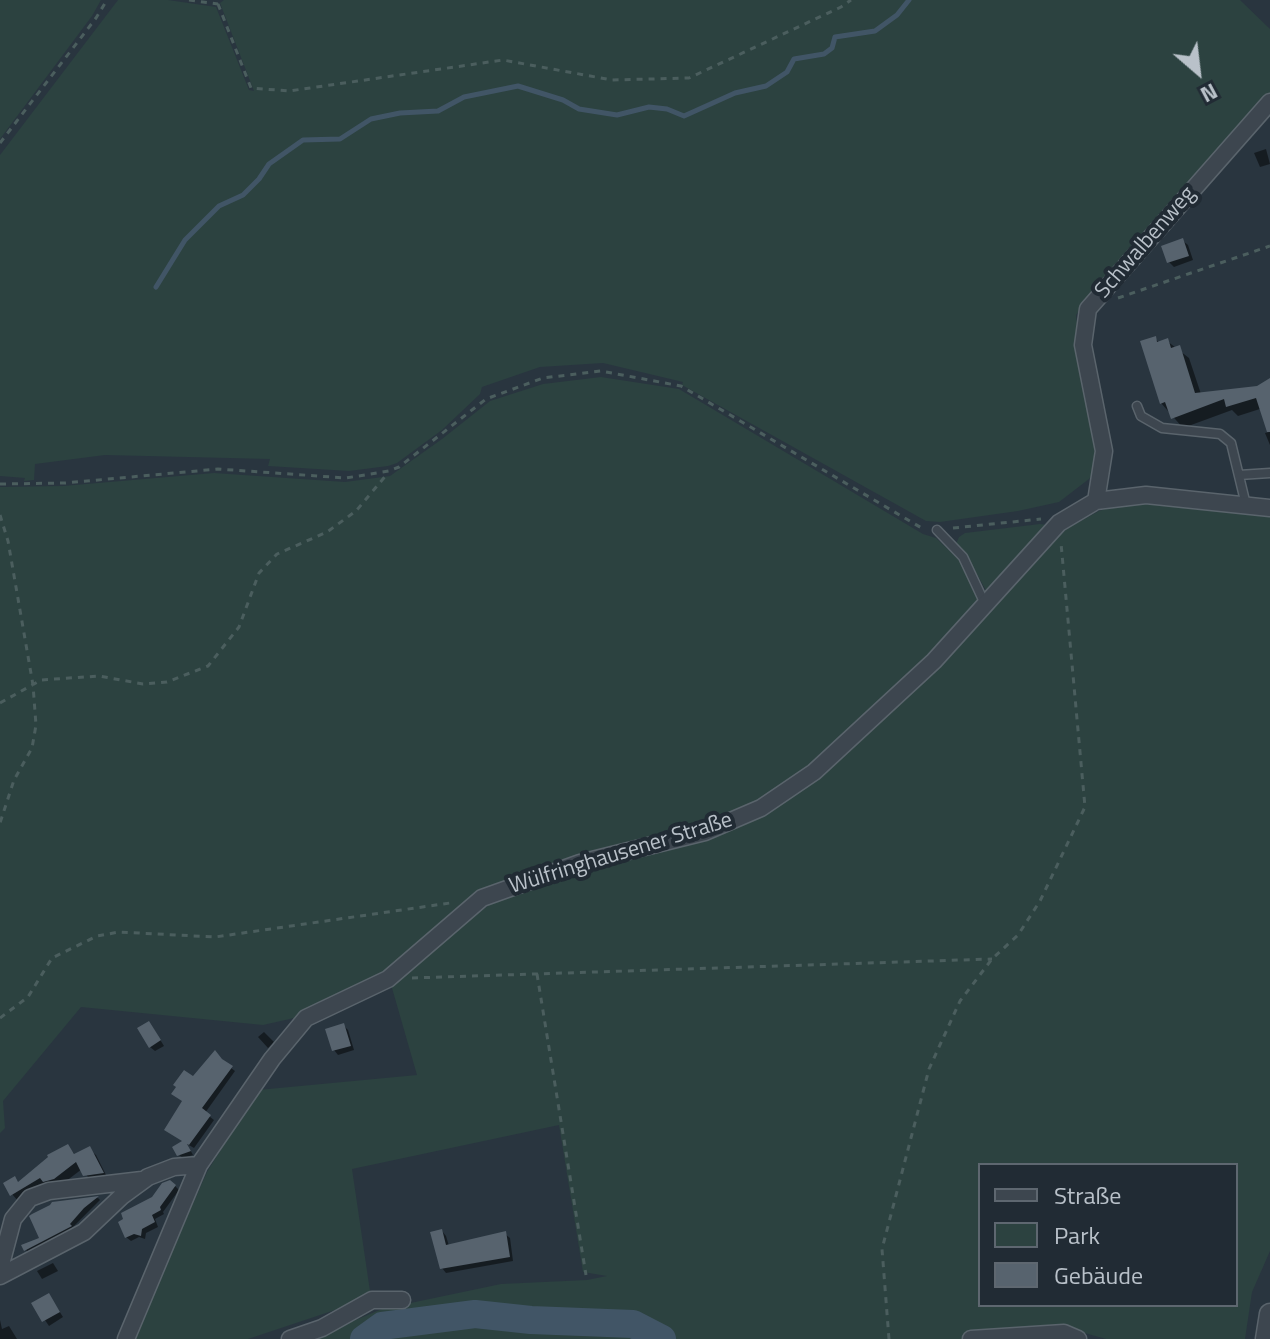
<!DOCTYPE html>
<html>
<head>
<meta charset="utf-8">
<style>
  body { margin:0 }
  #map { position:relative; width:1270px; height:1339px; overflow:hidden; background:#29353f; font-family:"Titillium Web",sans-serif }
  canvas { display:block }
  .legend { position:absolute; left:978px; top:1163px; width:260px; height:144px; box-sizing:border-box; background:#212b34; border:2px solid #5e6770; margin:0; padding:10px 14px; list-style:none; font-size:24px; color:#b9c1c9 }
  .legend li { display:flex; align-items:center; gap:16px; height:40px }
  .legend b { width:40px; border:2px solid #5e6770 }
  .north { position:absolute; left:1158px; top:32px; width:80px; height:80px; -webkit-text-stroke:6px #212b34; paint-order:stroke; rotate:152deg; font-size:22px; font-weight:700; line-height:32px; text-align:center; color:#b9c1c9 }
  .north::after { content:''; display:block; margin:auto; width:28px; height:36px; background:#b9c1c9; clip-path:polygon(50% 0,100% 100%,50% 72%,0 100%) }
</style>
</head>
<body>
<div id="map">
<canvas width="1270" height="1339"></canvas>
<ul class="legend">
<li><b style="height:10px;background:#3d464f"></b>Straße</li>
<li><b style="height:22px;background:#2c4240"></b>Park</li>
<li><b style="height:22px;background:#57636e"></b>Gebäude</li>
</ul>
<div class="north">N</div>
</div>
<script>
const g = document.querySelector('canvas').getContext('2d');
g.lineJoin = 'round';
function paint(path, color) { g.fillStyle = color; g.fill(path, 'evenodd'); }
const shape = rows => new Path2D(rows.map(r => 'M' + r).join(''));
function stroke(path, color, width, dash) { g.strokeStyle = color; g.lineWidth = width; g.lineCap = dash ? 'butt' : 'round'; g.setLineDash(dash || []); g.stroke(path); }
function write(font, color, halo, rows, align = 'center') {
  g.font = font + ' "Titillium Web",sans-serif'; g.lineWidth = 8; g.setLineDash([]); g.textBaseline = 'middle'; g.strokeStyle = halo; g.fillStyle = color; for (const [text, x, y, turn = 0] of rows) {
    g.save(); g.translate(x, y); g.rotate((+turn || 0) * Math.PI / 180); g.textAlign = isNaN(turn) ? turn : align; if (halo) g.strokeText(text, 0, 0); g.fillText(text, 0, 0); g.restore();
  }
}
const green = shape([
  [0,0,101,0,92,16,0,139],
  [118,0,168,0,216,7,249,90,254,91,220,3,224,0,1240,0,1270,29,1270,95,1088,298,1076,315,1079,346,1099,451,1094,473,1089,479,1059,502,1018,511,940,522,926,521,682,385,683,382,603,363,540,367,482,387,480,394,442,430,397,463,388,466,349,471,268,466,270,459,105,455,35,464,34,480,24,481,25,478,0,476,0,155],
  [601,377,679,389,923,534,936,538,958,559,973,581,981,602,931,657,809,771,757,804,705,828,481,895,387,977,303,1016,263,1025,81,1007,3,1101,5,1128,0,1133,0,487,63,486,214,473,345,482,390,476,442,439,490,401,543,384],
  [1129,502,1270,515,1270,1251,1252,1292,1245,1339,1106,1339,1074,1330,1069,1339,310,1339,382,1309,501,1284,587,1280,607,1276,583,1272,559,1125,352,1169,371,1298,248,1339,133,1339,207,1172,258,1090,417,1075,390,981,493,902,589,871,690,844,774,810,845,756,934,670,1044,549,1068,528,1099,511],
  [980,1165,1236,1165,1236,1305,980,1305],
  [1040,524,1048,525,988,594,965,553,956,544,959,537,965,533]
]);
const shadow = shape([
  [1266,149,1270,164,1260,167,1254,153],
  [1183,241,1188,245,1193,260,1174,267,1169,262,1164,247],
  [1155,339,1160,343,1167,341,1189,358,1201,394,1257,388,1270,380,1270,415,1263,408,1238,416,1232,410,1183,428,1161,403],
  [1270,420,1270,445,1265,433,1269,432],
  [344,1026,348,1030,354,1050,338,1055,334,1050],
  [153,1028,164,1046,155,1051,150,1047],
  [264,1032,274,1042,268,1048,258,1037],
  [231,1068,235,1071,205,1113,214,1120,194,1148,187,1144,193,1155,183,1158,179,1155,185,1142,194,1079],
  [68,1146,76,1156,89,1149,96,1155,108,1179,91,1181,82,1169,61,1185,18,1201,12,1194,19,1183],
  [175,1186,179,1190,163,1212,164,1214,155,1219,158,1227,146,1233,145,1239,139,1237,131,1241,126,1237],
  [98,1198,100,1200,72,1228,73,1230,29,1253,26,1250,42,1239,53,1204],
  [442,1231,446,1236,449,1246,505,1234,510,1238,513,1261,446,1273,442,1268],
  [53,1263,58,1271,42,1279,37,1271],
  [49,1295,63,1317,49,1326,34,1304],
  [0,1320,2,1329,9,1326,17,1339,0,1339]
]);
const stream = shape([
  [156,287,185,240,219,206,243,195,259,179,269,164,303,140,340,139,371,119,400,113,438,111,464,97,518,86,563,100,579,109,617,115,649,107,667,109,684,116,735,93,766,86,787,72,794,59,824,54,832,48,835,37,875,31,897,15,909,0]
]);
const river = shape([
  [364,1339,382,1326,475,1314,531,1320,633,1324,662,1339]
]);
const building = shape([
  [1183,238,1189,256,1167,263,1161,246],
  [1156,336,1157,342,1168,338,1171,348,1180,345,1195,393,1257,386,1270,378,1270,432,1267,432,1256,398,1226,407,1224,399,1171,419,1165,402,1160,404,1140,341],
  [149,1021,161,1040,149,1048,137,1028],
  [344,1023,351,1046,332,1051,325,1029],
  [215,1050,222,1059,233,1066,202,1108,211,1115,189,1145,187,1144,191,1151,177,1156,172,1147,182,1141,164,1130,182,1101,171,1094,176,1087,173,1085,184,1070,193,1076],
  [68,1144,74,1154,90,1146,104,1173,83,1176,76,1162,54,1179,43,1182,40,1178,10,1196,3,1183,15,1176,18,1182,48,1157,47,1155],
  [170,1180,176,1185,160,1207,161,1210,152,1215,155,1222,142,1229,141,1236,134,1234,125,1238,118,1222,123,1219,121,1213,152,1197,162,1183],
  [99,1196,84,1208,70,1224,72,1226,24,1251,21,1245,39,1238,29,1216,32,1214,50,1205,52,1202],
  [442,1229,446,1245,506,1231,510,1257,440,1269,430,1232],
  [49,1293,60,1312,42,1322,31,1303]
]);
const path = shape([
  [189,0,218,4,221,0],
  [218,4,251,88,289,91,503,60,612,80,689,78,841,7,851,0],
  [0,143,96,18,107,0],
  [1118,298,1270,246],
  [0,484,65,483,218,469,346,478,389,471,399,467,486,399,543,378,601,371,681,386,925,530],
  [0,515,8,541,33,685,36,725,32,748,14,780,0,823],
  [953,528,1041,519],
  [0,703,41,680,99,676,143,684,167,682,208,666,239,627,259,573,277,554,327,532,356,511,388,473],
  [537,974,586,1275],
  [412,978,992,959],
  [0,1018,28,997,52,958,97,936,119,932,215,937,450,903],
  [889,1339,882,1249,929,1069,960,1001,992,959,1018,935,1040,901,1085,807,1061,543]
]);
const service = shape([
  [1137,406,1141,416,1162,428,1220,434,1231,443,1246,505],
  [1239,475,1270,473],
  [937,530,963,557,985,604]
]);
const minor = shape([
  [1096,501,1104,451,1083,345,1088,309,1270,102],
  [0,1268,13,1219,30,1198,49,1191,142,1180],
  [0,1276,84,1232,122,1196,148,1177,174,1167,199,1165],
  [126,1339,199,1165,272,1059,306,1018,388,979,482,898,580,863,705,832,761,808,814,772,934,661,1059,523,1096,501,1146,495,1270,508],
  [290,1339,322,1328,372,1300,402,1300],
  [971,1339,1064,1333,1078,1339]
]);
const tertiary = shape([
  [1266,1339,1270,1314]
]);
const streetNames = [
  ["Schwalbenweg",1146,243,-49],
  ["Wülfringhausener Straße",621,854,-17]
];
paint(green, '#2c4240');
paint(shadow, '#0007');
stroke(stream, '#415566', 5);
stroke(river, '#415566', 28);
paint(building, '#57636e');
stroke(service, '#5a646c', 11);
stroke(minor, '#5a646c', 19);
stroke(tertiary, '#5a646c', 23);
stroke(path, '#4b5e5e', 3, [6, 6]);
stroke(service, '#3d464f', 8);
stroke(minor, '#3d464f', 16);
stroke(tertiary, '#3d464f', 20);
write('22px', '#b9c1c9', '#212b34', streetNames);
</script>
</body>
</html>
